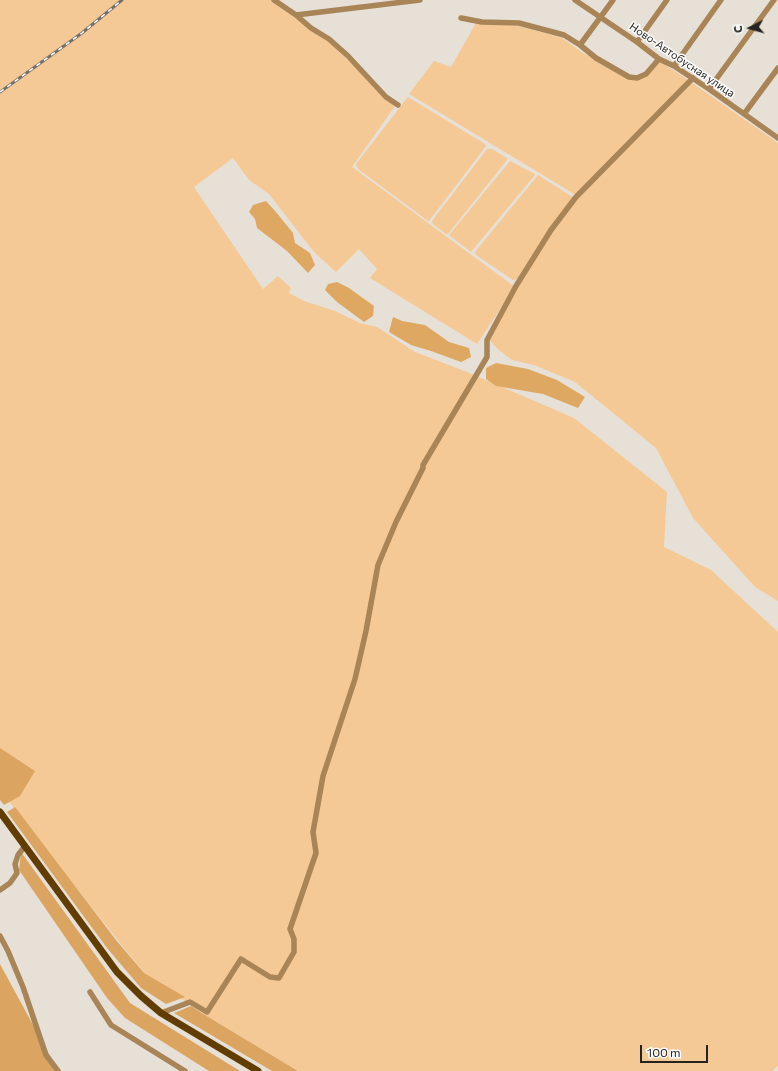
<!DOCTYPE html>
<html>
<head>
<meta charset="utf-8">
<style>
  body { margin:0 }
  #map { position:relative; width:778px; height:1071px; overflow:hidden; background:#e7e0d7; font-family:Commissioner,sans-serif }
  canvas { display:block }
  .north { position:absolute; left:730px; top:8px; width:40px; height:40px; -webkit-text-stroke:3px #fff; paint-order:stroke; rotate:264deg; font-size:11px; font-weight:700; line-height:16px; text-align:center; color:#25231f }
  .north::after { content:''; display:block; margin:auto; width:14px; height:18px; background:#25231f; clip-path:polygon(50% 0,100% 100%,50% 72%,0 100%) }
  .scale { position:absolute; left:640px; top:1045px; width:68px; height:18px; box-sizing:border-box; border:2px solid #25231f; border-top:0; padding-left:5px; font-size:12px; line-height:14px; white-space:nowrap; color:#25231f; -webkit-text-stroke:3px #fff; paint-order:stroke }
</style>
</head>
<body>
<div id="map">
<canvas width="778" height="1071"></canvas>
<div class="north">С</div>
<div class="scale">100 m</div>
</div>
<script>
const g = document.querySelector('canvas').getContext('2d');
g.lineJoin = 'round';
function paint(path, color) { g.fillStyle = color; g.fill(path, 'evenodd'); }
const shape = rows => new Path2D(rows.map(r => 'M' + r).join(''));
function stroke(path, color, width, dash) { g.strokeStyle = color; g.lineWidth = width; g.lineCap = dash ? 'butt' : 'round'; g.setLineDash(dash || []); g.stroke(path); }
function write(font, color, halo, rows, align = 'center') {
  g.font = font + ' Commissioner,sans-serif'; g.lineWidth = 3; g.setLineDash([]); g.textBaseline = 'middle'; g.strokeStyle = halo; g.fillStyle = color; for (const [text, x, y, turn = 0] of rows) {
    g.save(); g.translate(x, y); g.rotate((+turn || 0) * Math.PI / 180); g.textAlign = isNaN(turn) ? turn : align; if (halo) g.strokeText(text, 0, 0); g.fillText(text, 0, 0); g.restore();
  }
}
const green = shape([
  [0,0,270,0,327,40,395,106,352,167,515,287,477,344,370,278,377,269,359,249,336,272,314,252,269,194,249,180,233,158,194,187,263,289,278,276,291,288,289,293,304,301,335,311,360,323,377,327,415,352,467,372,574,418,667,492,664,547,711,570,778,632,778,1066,772,1071,298,1071,205,1015,144,973,97,914,0,790],
  [476,23,519,26,562,38,583,53,628,79,638,80,661,62,691,82,778,143,778,601,755,587,693,518,656,448,575,382,534,365,512,360,499,350,489,340,518,286,552,230,579,197,409,94,434,61,451,67],
  [408,97,485,144,486,146,429,221,428,221,358,169,356,164,407,98],
  [487,149,492,149,507,158,507,160,448,234,446,234,433,224,432,221],
  [510,161,535,174,535,175,471,252,449,235],
  [538,175,574,198,518,279,513,280,476,255,475,252]
]);
const forest = shape([
  [0,748,35,771,20,796,4,805,0,800],
  [15,807,116,940,144,973,185,997,166,1004,141,988,107,948,7,812],
  [21,852,130,1003,240,1071,209,1071,125,1018,107,998,19,870],
  [0,964,58,1071,0,1071],
  [191,1006,205,1015,298,1071,272,1071,174,1013]
]);
const water = shape([
  [266,201,276,212,293,233,295,243,310,253,315,265,308,273,287,251,257,228,255,219,249,212,253,205],
  [337,282,349,288,374,306,373,316,364,322,337,302,325,290,328,284],
  [393,317,402,321,425,325,449,342,469,348,471,357,461,362,431,351,411,345,389,332],
  [496,363,528,369,557,380,585,397,578,408,543,394,496,386,486,379,486,368]
]);
const minor = shape([
  [274,0,296,15,311,28,329,39,348,56,386,97,398,105],
  [575,0,637,42,659,59,674,66,709,89,778,138],
  [296,15,420,0],
  [461,18,482,22,519,23,564,35,580,45,596,58,629,77,637,78,646,74,659,59],
  [637,42,667,0],
  [580,45,613,0],
  [674,66,721,0],
  [709,89,774,0],
  [744,114,778,68],
  [0,890,10,883,17,873,15,864,18,855,25,846],
  [0,936,8,951,23,987,46,1055,58,1071],
  [90,992,111,1025,185,1071],
  [161,1013,190,1002,207,1012,241,959,270,977,279,978,294,952,294,939,290,929,316,853,313,832,323,776,355,679,366,631,378,565,396,522,423,468,423,465,487,357,487,340,516,286,551,230,576,197,693,78]
]);
const major = shape([
  [0,812,117,972,141,996,161,1013,258,1071]
]);
const rail = shape([
  [0,92,82,33,122,0]
]);
const streetNames = [
  ["Ново-Автобусная улица",682,60,34]
];
paint(green, '#f5c995');
paint(forest, '#dba561');
paint(water, '#dea863');
stroke(minor, '#a88457', 5.5);
stroke(major, '#623d00', 7);
stroke(rail, '#75706a', 3);
stroke(rail, '#fff', 1.5, [4.5]);
write('11px', '#25231f', '#fff', streetNames);
</script>
</body>
</html>
